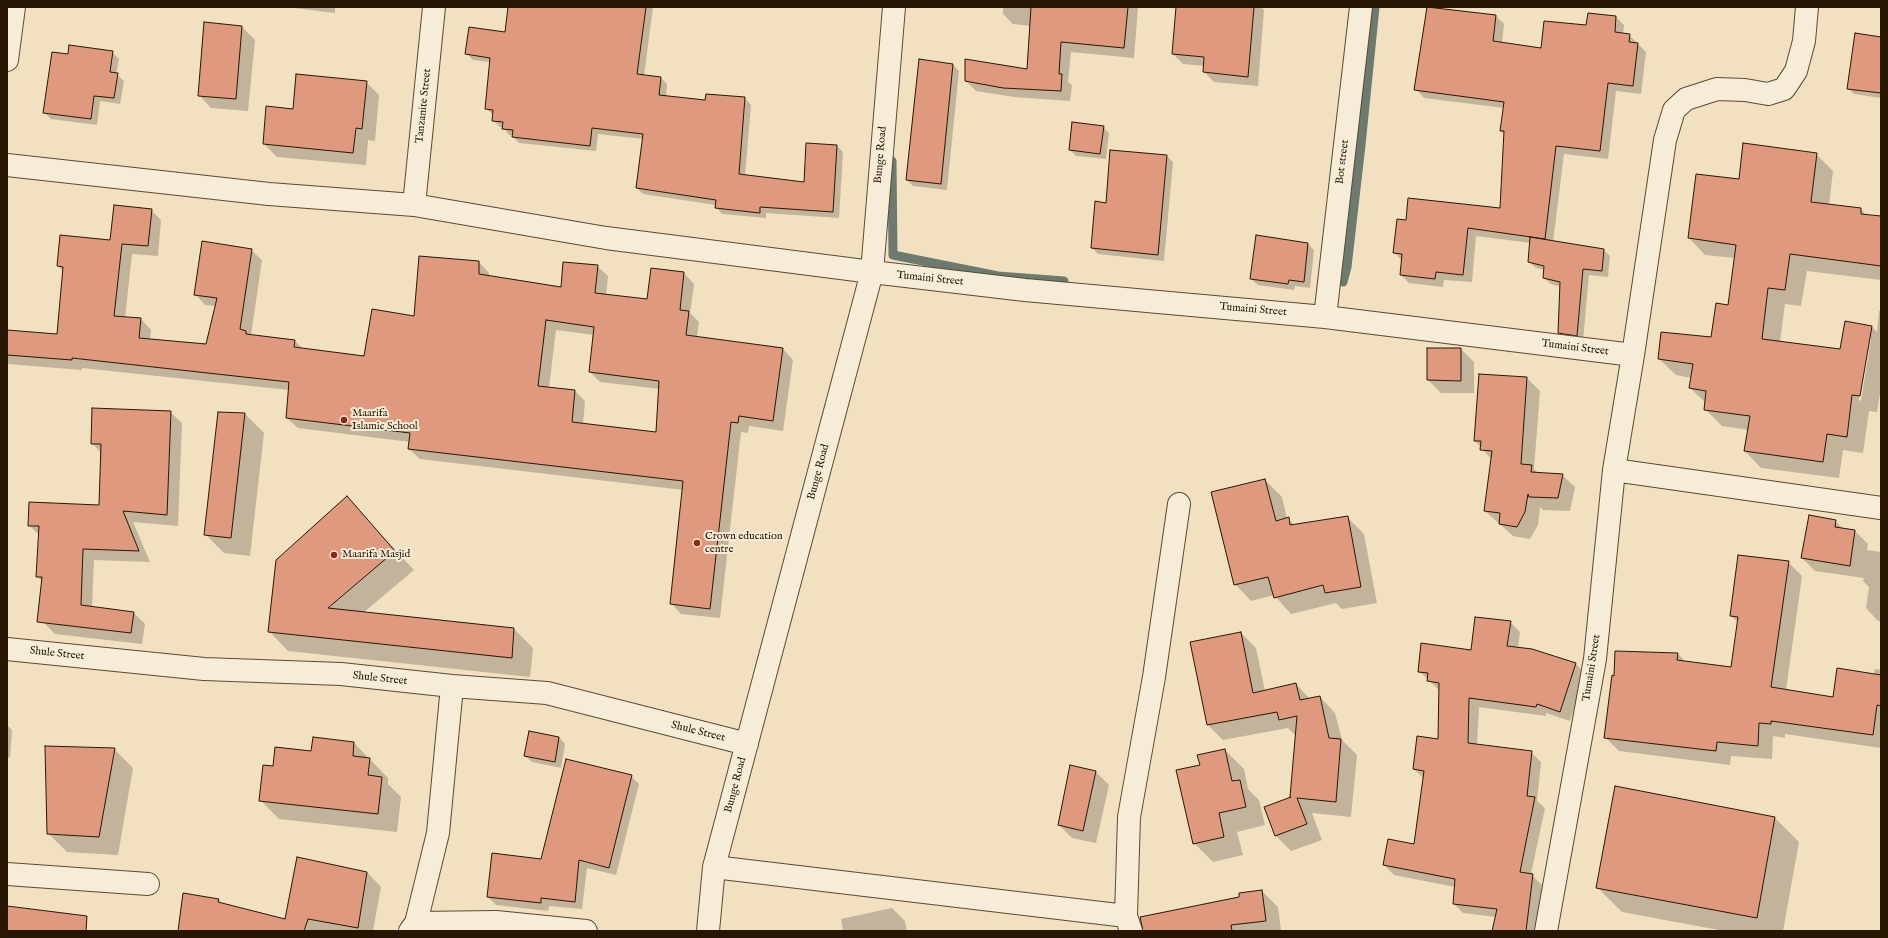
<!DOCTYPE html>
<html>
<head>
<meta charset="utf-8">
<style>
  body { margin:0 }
  #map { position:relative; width:1888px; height:938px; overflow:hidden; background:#f2e1c1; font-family:"IM FELL English",serif }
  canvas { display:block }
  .frame { position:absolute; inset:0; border:8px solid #271702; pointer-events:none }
</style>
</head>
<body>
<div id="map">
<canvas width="1888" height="938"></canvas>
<div class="frame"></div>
</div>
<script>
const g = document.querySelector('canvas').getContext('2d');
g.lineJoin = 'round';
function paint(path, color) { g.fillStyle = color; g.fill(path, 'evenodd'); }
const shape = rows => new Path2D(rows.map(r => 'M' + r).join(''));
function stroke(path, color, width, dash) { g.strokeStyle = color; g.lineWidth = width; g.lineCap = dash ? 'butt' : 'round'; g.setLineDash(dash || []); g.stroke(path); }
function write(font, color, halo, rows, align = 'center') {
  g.font = font + ' "IM FELL English",serif'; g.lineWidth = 4; g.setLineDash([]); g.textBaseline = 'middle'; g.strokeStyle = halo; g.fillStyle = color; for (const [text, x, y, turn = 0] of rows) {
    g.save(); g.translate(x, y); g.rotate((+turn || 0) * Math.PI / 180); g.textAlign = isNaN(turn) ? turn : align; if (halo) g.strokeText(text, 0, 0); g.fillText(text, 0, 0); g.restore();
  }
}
const shadow = shape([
  [286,7,335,7,335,13],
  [509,7,653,7,644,76,661,78,667,84,666,96,706,101,745,98,751,105,745,176,805,183,837,146,843,152,839,218,766,213,766,218,722,214,716,207,716,205,643,194,637,188,643,139,598,134,596,151,519,143,513,137,513,135,509,135,503,127,500,127,493,120,494,115,486,109,490,62,473,60,466,53,506,33],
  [1003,7,1138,7,1134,58,1071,52,1068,82,1072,85,1070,101,1014,97,976,91,966,81,1028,70,1031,26,1013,24,1003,14],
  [1177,7,1261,7,1264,10,1258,86,1214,82,1204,72,1205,66,1183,64,1173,54],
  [1428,7,1496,16,1504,24,1502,43,1542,49,1587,26,1589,14,1616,17,1624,25,1623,34,1629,35,1646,52,1641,94,1616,91,1608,159,1564,154,1553,242,1604,250,1610,256,1608,277,1589,275,1583,341,1566,339,1559,333,1561,287,1551,284,1544,278,1545,270,1536,268,1529,262,1531,243,1476,236,1472,282,1444,280,1443,287,1409,283,1401,275,1402,261,1395,253,1407,221,1501,210,1505,135,1501,131,1504,108,1424,98,1416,89],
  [242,27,255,40,248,111,211,108,199,95],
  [1881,38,1881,98,1854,94,1848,88],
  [112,52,119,59,116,74,124,81,120,104,100,101,97,125,51,119,44,112,68,55],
  [953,65,959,71,947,190,913,186,907,180],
  [366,82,379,95,375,141,368,140,366,165,277,157,264,144,294,110],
  [1103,127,1109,133,1106,159,1076,156,1070,150],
  [1816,154,1833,171,1829,205,1861,209,1867,216,1881,217,1881,280,1807,271,1801,306,1785,304,1780,342,1841,350,1872,327,1877,332,1879,311,1881,311,1881,387,1877,412,1869,411,1863,453,1843,450,1839,478,1761,468,1745,451,1749,430,1722,426,1705,409,1706,403,1690,388,1692,378,1676,375,1659,359,1712,338,1729,306,1735,258,1705,255,1689,238,1740,181],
  [1869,339,1871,339,1861,401,1859,400],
  [1167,156,1173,162,1164,261,1098,254,1092,248,1107,204],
  [151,210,161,220,158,256,132,254,125,318,141,319,151,330,150,340,207,346,216,306,205,305,195,294,251,250,262,260,251,335,295,341,303,349,365,357,415,317,420,257,479,262,489,273,489,276,562,288,597,266,608,276,606,295,648,301,684,273,694,284,690,313,699,322,697,337,783,349,793,360,783,431,749,426,748,433,741,432,720,618,681,614,671,603,683,490,420,459,409,449,410,442,298,428,287,418,289,390,82,368,82,370,7,364,7,331,58,335,63,271,58,266,111,241],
  [556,330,594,335,590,372,600,382,660,389,657,433,583,424,585,401,575,391,549,388],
  [1257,237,1308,244,1314,250,1310,288,1295,286,1294,290,1258,285,1251,279],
  [1428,349,1461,349,1474,362,1474,393,1441,393,1428,380],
  [1527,378,1540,391,1534,469,1538,473,1562,475,1575,487,1570,511,1543,510,1540,507,1538,525,1530,539,1513,536,1485,511,1492,460,1475,441],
  [170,412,182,423,178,526,133,522,150,562,94,560,92,607,133,612,145,624,142,644,55,634,44,623,42,581,37,576,39,535,29,525,100,506,102,454,92,443],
  [219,413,245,414,264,433,250,556,224,553,205,534],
  [1265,480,1282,497,1287,519,1295,525,1347,517,1364,534,1377,603,1342,609,1336,603,1291,614,1274,595,1251,601,1235,584],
  [347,498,414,570,363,613,514,629,533,648,530,677,288,651,270,632],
  [1835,521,1844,529,1855,531,1868,544,1867,550,1881,552,1881,621,1878,621,1866,608,1869,587,1863,581,1864,578,1815,571,1802,558],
  [1788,562,1802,576,1786,690,1834,698,1874,675,1875,669,1881,670,1881,748,1785,734,1785,738,1773,736,1772,759,1731,756,1730,765,1619,751,1605,737,1615,677,1616,652,1678,654,1686,662,1732,668,1738,622,1731,616],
  [1510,622,1520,632,1518,648,1576,664,1585,674,1570,721,1546,713,1546,716,1479,707,1477,745,1531,752,1541,762,1537,801,1545,808,1531,874,1542,885,1538,923,1536,922,1534,931,1493,931,1496,917,1463,913,1454,904,1455,887,1394,875,1384,865,1415,845,1424,779,1414,769,1439,740,1440,691,1419,671,1471,651],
  [1241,633,1256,648,1265,691,1296,684,1310,699,1320,697,1335,713,1342,740,1357,755,1351,817,1312,813,1322,840,1291,851,1275,835,1292,798,1291,797,1296,734,1295,735,1288,728,1223,740,1208,725],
  [7,725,12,730,10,758,7,757],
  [559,737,565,744,561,768,532,762,525,756],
  [354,743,388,778,388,784,401,797,397,832,279,819,260,800,274,767,312,752],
  [114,749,133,768,118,855,67,852,48,833],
  [1225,750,1244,769,1248,789,1259,800,1265,825,1237,832,1243,855,1213,862,1194,843,1201,766],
  [1096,772,1109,785,1096,843,1072,838,1059,825],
  [631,776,639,784,616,875,587,868,582,909,549,906,548,911,496,905,488,897,542,860],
  [1775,818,1799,842,1783,931,1724,931,1622,912,1597,887],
  [367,872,381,887,373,931,179,931,218,900,223,904,285,920],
  [1262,891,1278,907,1281,931,1168,931,1241,898],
  [892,908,905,921,907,931,843,931,841,919]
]);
const stream = shape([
  [892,161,893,255,998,276,1064,281],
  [1343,282,1347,267,1361,145,1375,7]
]);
const building = shape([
  [508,7,646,7,637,74,661,77,659,95,705,100,706,94,745,97,739,174,804,182,806,143,837,145,833,212,760,207,760,213,715,208,716,200,636,188,643,134,592,128,590,146,512,137,513,130,502,129,503,122,492,121,493,110,485,109,490,58,465,54,469,27,505,32,508,7],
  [1031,7,1128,7,1124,48,1061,42,1059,74,1062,74,1061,91,1003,88,965,81,965,59,1027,69,1031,7],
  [1176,7,1254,7,1248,77,1203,72,1204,57,1172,54,1176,7],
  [1427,7,1496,15,1493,41,1541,48,1544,21,1586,25,1588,13,1616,16,1615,32,1630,34,1629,42,1638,43,1633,86,1608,83,1600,151,1556,146,1545,239,1468,228,1463,275,1436,272,1435,279,1400,275,1402,254,1393,253,1397,219,1406,220,1408,198,1500,208,1504,131,1500,131,1504,102,1414,90,1427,7],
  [204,22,242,26,236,99,198,96,204,22],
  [1855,33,1881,37,1881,93,1847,89,1855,33],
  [69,45,113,51,110,72,118,73,114,98,94,96,91,119,43,113,52,52,68,54,69,45],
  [919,59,953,64,941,184,906,180,919,59],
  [296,74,367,81,362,129,356,128,353,153,263,144,266,106,293,109,296,74],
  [1072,122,1104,126,1100,154,1069,150,1072,122],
  [1743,143,1817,153,1811,202,1861,208,1861,214,1881,216,1881,266,1790,254,1785,290,1768,288,1762,339,1840,349,1845,321,1872,326,1860,396,1852,395,1847,437,1827,434,1823,462,1744,451,1750,416,1704,410,1706,391,1689,388,1693,364,1658,359,1661,332,1711,337,1716,303,1728,305,1736,245,1688,238,1696,174,1739,179,1743,143],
  [1110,150,1167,155,1158,255,1091,248,1095,201,1106,203,1110,150],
  [114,205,152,209,148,246,122,244,114,316,141,318,139,338,206,344,217,298,194,295,202,241,252,249,240,329,246,331,246,334,295,340,294,347,364,356,372,309,414,316,419,256,479,261,479,274,561,287,563,262,598,265,595,293,647,299,651,268,684,272,680,310,689,311,686,335,783,348,773,421,739,416,738,423,731,422,710,609,670,604,683,481,408,449,410,433,286,418,289,382,72,358,72,360,7,355,7,330,57,334,63,267,57,266,60,235,110,240,114,205],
  [546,320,594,327,589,372,659,381,656,432,572,422,575,390,538,386,546,320],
  [1256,235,1308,243,1304,282,1289,280,1288,284,1250,279,1256,235],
  [1530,237,1604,249,1602,271,1583,269,1577,336,1558,333,1560,282,1543,278,1544,266,1528,262,1530,237],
  [1427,348,1461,348,1461,381,1427,380,1427,348],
  [1479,374,1527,377,1521,464,1532,465,1531,472,1563,474,1558,498,1529,497,1528,494,1525,512,1517,527,1499,524,1500,513,1484,511,1492,451,1480,450,1481,441,1474,441,1479,374],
  [92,408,171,411,167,515,123,511,139,551,83,549,81,605,134,612,131,633,37,622,42,577,36,577,39,526,28,526,29,502,99,505,101,444,91,444,92,408],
  [218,412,245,413,231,538,204,535,218,412],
  [1265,479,1276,521,1289,517,1290,525,1348,516,1361,587,1325,593,1323,585,1274,598,1268,577,1234,585,1211,492,1265,479],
  [347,496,395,551,328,608,514,628,512,658,268,632,276,560,347,496],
  [1809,515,1836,520,1835,527,1855,530,1850,566,1801,558,1809,515],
  [1738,555,1789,561,1771,687,1833,697,1837,668,1881,675,1881,706,1877,705,1873,735,1771,721,1771,724,1759,723,1758,746,1717,742,1716,751,1604,738,1612,675,1614,676,1615,651,1678,653,1677,660,1731,667,1738,617,1730,616,1738,555],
  [1475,617,1511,621,1507,646,1532,649,1576,663,1560,712,1537,704,1536,707,1469,698,1468,743,1532,751,1527,796,1535,797,1520,872,1533,874,1526,931,1492,931,1497,909,1453,904,1455,879,1383,865,1388,839,1414,844,1424,771,1413,769,1417,736,1438,739,1439,683,1427,681,1428,673,1418,672,1421,643,1471,650,1475,617],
  [1241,632,1253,693,1296,683,1300,700,1320,696,1329,738,1341,739,1336,802,1297,798,1307,824,1275,836,1264,807,1291,797,1290,797,1297,716,1279,720,1277,712,1207,725,1190,642,1241,632],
  [529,731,559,737,555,762,524,756,529,731],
  [313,737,354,742,353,756,370,758,368,775,382,777,378,814,259,801,263,765,273,766,275,747,311,751,313,737],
  [45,746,115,748,99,837,47,834,45,746],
  [1225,749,1232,781,1240,780,1246,807,1219,813,1224,837,1193,844,1176,770,1200,765,1197,755,1225,749],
  [566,759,632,775,609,868,579,860,575,902,541,898,541,903,487,897,492,853,541,859,566,759],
  [1070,765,1096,771,1083,831,1058,825,1070,765],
  [1615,786,1775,817,1757,918,1596,888,1615,786],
  [297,857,367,872,358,928,308,919,304,931,178,931,183,893,219,899,218,902,285,919,297,857],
  [1262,890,1266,921,1231,925,1232,931,1143,931,1140,917,1239,897,1239,893,1262,890],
  [7,906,87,916,86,931,7,931,7,906]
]);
const street = shape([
  [7,60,14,7],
  [7,165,269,194,414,205,606,238,872,272,1025,290,1325,317,1633,355],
  [414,205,434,7],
  [1325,317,1361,7],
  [1614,470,1881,508],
  [7,649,204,669,341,674,452,686,547,693,747,744],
  [714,867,1126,916],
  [7,874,148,884],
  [416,923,438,833,452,686],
  [410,931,416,923,496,922,586,931],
  [708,931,714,867,872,272,894,7],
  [1131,931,1126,916,1129,817,1154,677,1179,504],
  [1546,931,1595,659,1614,470,1633,355,1665,140,1674,110,1686,99,1717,89,1745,90,1768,94,1784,89,1796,71,1804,41,1807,7]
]);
const markers = [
  [344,420,4,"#8f2418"],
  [697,543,4,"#8f2418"],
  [334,555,4,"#8f2418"]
];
const streetNames = [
  ["Tanzanite Street",424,106,-84],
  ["Bunge Road",881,155,-85],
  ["Bot street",1343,162,-83],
  ["Tumaini Street",930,279,6],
  ["Tumaini Street",1253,310,5],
  ["Tumaini Street",1575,348,7],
  ["Bunge Road",819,472,-75],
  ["Shule Street",57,654,6],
  ["Tumaini Street",1592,668,-81],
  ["Shule Street",380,679,6],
  ["Shule Street",698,732,14],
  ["Bunge Road",736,785,-75]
];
const poiNames = [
  ["Maarifa",352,414],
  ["Islamic School",352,427],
  ["Crown education",705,537],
  ["centre",705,550],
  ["Maarifa Masjid",342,555]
];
paint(shadow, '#0003');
stroke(stream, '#6d7a70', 9);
paint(building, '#de997f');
stroke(building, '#271702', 1);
stroke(street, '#5a4a32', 24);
stroke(street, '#f7ecd7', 22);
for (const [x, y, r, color] of markers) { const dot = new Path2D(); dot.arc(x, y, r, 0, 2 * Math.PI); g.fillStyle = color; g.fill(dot); stroke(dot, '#f7ecd7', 1.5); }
write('11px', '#271702', '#f7ecd7', streetNames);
write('11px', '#271702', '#f7ecd7', poiNames, 'left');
</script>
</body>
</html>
